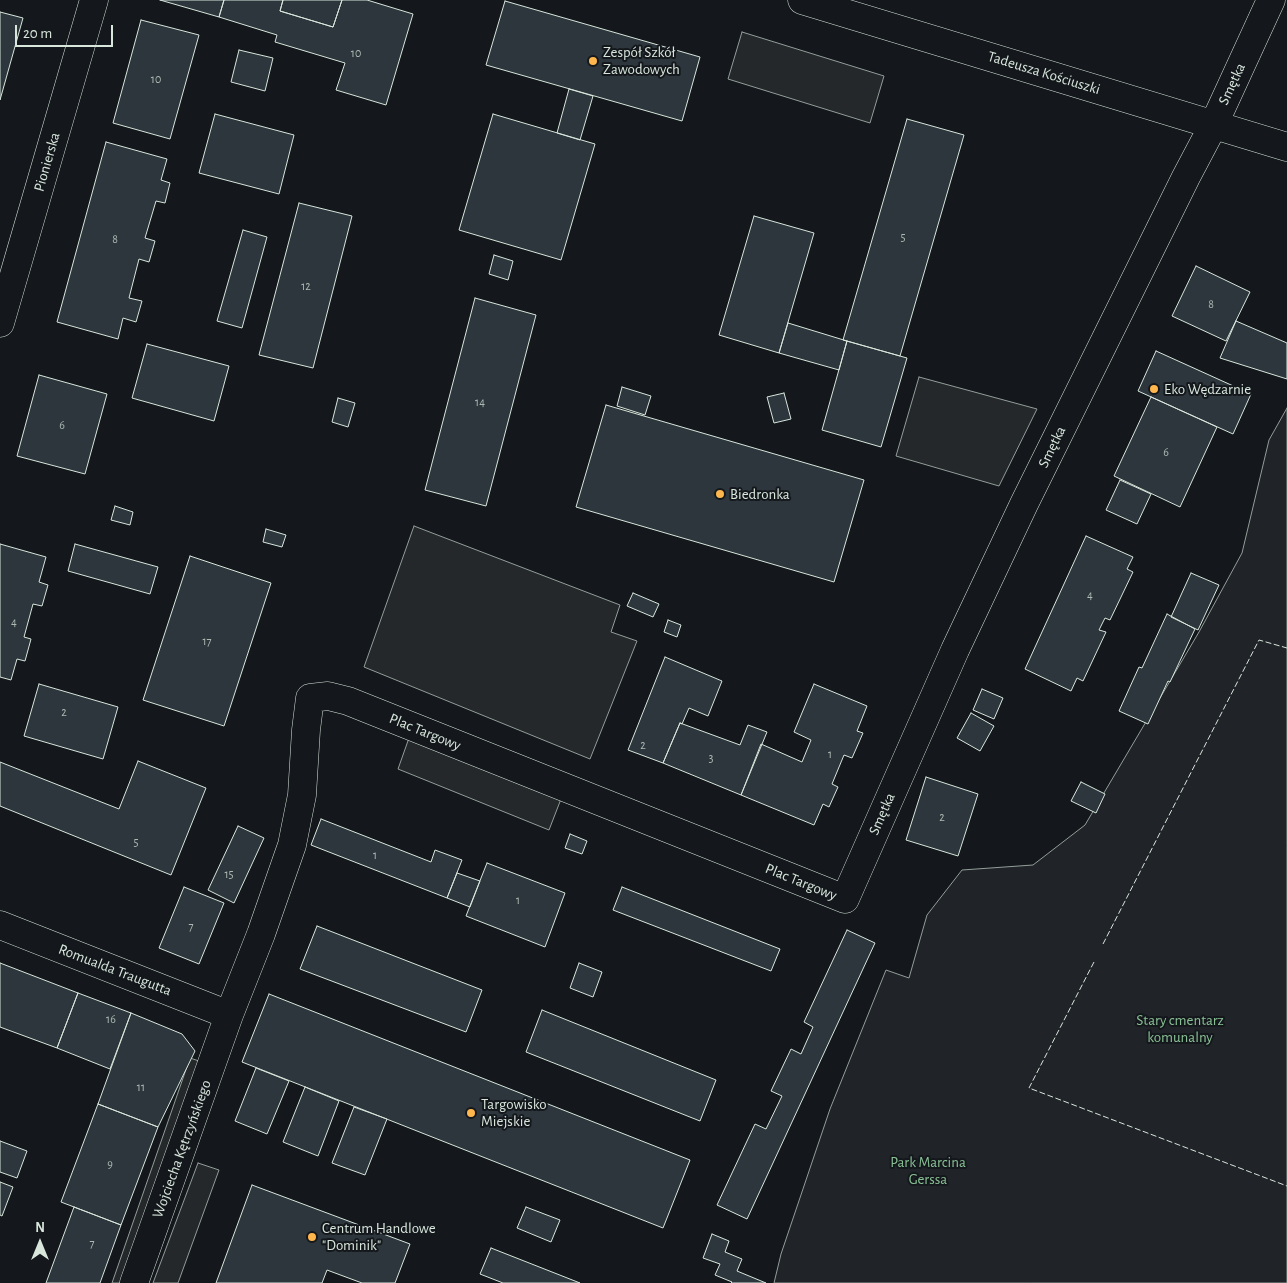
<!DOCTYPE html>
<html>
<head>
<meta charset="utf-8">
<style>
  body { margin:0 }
  #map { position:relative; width:1287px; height:1283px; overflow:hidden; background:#14181c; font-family:"Alegreya Sans",sans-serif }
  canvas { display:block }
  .north { position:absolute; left:15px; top:1218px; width:50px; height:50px; -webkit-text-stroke:4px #14181c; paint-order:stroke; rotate:0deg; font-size:14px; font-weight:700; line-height:20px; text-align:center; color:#d8e6dc }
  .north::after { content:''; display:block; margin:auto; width:18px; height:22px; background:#d8e6dc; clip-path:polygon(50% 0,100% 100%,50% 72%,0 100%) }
  .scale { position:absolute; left:15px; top:25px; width:98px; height:22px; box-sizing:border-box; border:2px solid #d8e6dc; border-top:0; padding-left:6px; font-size:15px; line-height:18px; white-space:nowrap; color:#d8e6dc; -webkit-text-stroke:4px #14181c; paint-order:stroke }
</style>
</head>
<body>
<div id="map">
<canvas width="1287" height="1283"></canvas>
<div class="north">N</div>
<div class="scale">20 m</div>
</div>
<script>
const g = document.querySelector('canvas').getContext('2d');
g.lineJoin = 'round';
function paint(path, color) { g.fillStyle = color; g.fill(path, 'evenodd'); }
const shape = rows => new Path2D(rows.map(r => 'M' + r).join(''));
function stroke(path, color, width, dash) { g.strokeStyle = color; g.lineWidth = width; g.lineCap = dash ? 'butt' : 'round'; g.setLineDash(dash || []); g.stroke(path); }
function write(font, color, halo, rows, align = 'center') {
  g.font = font + ' "Alegreya Sans",sans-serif'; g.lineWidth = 4; g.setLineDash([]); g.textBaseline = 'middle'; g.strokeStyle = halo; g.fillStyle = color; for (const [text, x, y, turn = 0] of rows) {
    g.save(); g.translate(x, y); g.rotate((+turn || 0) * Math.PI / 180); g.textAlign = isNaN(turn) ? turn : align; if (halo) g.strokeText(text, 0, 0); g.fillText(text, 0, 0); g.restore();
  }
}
const green = shape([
  [1287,408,1287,1283,774,1283,781,1254,830,1109,886,970,909,978,927,915,962,870,1033,865,1085,825,1199,632,1242,553,1269,440,1287,408]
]);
const parking = shape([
  [742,32,884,76,870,123,728,79,742,32],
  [919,377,1037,409,999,486,896,456,919,377],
  [414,526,620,605,611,632,637,641,590,759,364,667,414,526],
  [409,738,561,799,549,830,398,769,409,738],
  [190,1058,205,1063,128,1283,112,1283,190,1058],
  [198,1163,219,1170,178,1283,153,1283,198,1163]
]);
const building = shape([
  [160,0,224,0,219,17,160,0],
  [224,0,283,0,280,11,333,27,342,0,367,0,413,14,386,105,336,90,345,63,275,42,277,35,219,17,224,0],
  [283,0,342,0,333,27,280,11,283,0],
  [505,1,700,57,682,121,486,65,505,1],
  [0,12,23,18,0,100,0,12],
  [141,20,199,35,170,139,113,123,141,20],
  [239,50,273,58,265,91,231,82,239,50],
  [569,89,593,96,580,140,557,133,569,89],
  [215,114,294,135,279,194,199,173,215,114],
  [493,114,595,144,561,260,459,230,493,114],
  [907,119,964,135,900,356,843,340,907,119],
  [106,142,167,159,161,180,170,183,165,203,156,201,145,238,155,241,149,262,139,259,129,298,142,301,136,322,123,318,118,339,57,322,106,142],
  [299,203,352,216,313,368,259,355,299,203],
  [754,216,814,233,779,353,719,335,754,216],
  [243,230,267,237,242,328,217,321,243,230],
  [494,255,513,261,508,280,489,274,494,255],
  [1196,266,1250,292,1226,341,1172,316,1196,266],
  [475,298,536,315,486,506,425,490,475,298],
  [1236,321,1287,343,1287,379,1220,358,1236,321],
  [788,323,847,341,839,370,779,353,788,323],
  [847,341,907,358,881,447,822,430,847,341],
  [147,344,229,366,214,421,132,398,147,344],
  [1156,351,1251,394,1233,434,1138,391,1156,351],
  [39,375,107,394,85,474,17,456,39,375],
  [622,387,651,396,645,415,617,406,622,387],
  [784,393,791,419,774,423,767,397,784,393],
  [1151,397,1217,427,1180,507,1114,476,1151,397],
  [338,398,355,403,348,427,332,422,338,398],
  [606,405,864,480,834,582,576,507,606,405],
  [1120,480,1151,494,1137,524,1106,510,1120,480],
  [115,506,133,512,130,525,111,520,115,506],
  [266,529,286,535,282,547,263,542,266,529],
  [1086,536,1133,557,1127,569,1133,572,1110,620,1105,618,1099,630,1106,632,1083,681,1077,678,1071,691,1025,669,1086,536],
  [0,544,46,557,39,582,48,585,42,606,33,604,24,637,31,639,25,661,17,659,11,680,0,677,0,544],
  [75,544,158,567,150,594,68,571,75,544],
  [190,556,271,583,224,726,143,700,190,556],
  [1191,573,1219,585,1198,630,1171,617,1191,573],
  [633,593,659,604,653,617,627,606,633,593],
  [1167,614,1195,629,1170,682,1168,681,1148,724,1119,711,1139,667,1142,668,1167,614],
  [668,620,681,625,677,637,664,632,668,620],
  [665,657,722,681,708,716,689,708,682,724,680,723,663,763,628,750,665,657],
  [39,684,118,707,103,759,24,736,39,684],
  [814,684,867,706,857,731,863,733,852,758,844,755,832,784,838,787,829,807,823,804,814,825,741,795,761,744,802,762,811,740,794,732,814,684],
  [982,689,1003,698,994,719,973,710,982,689],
  [971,713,994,726,980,751,957,738,971,713],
  [680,723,740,745,748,725,767,732,741,795,663,763,680,723],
  [138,761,206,788,171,875,0,806,0,762,119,809,138,761],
  [926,777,978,794,958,856,906,840,926,777],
  [1081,782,1105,794,1096,813,1071,801,1081,782],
  [321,819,431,862,435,850,462,860,447,898,311,845,321,819],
  [238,826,264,838,234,903,208,890,238,826],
  [570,834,587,841,582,854,565,848,570,834],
  [487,863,565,893,545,947,466,916,487,863],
  [457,873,480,881,470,907,447,898,457,873],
  [184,887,224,903,199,964,159,948,184,887],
  [622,887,780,949,771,971,613,910,622,887],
  [317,926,482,990,466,1032,300,969,317,926],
  [847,930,875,943,747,1219,717,1205,755,1124,766,1129,782,1096,771,1091,791,1049,801,1054,813,1027,804,1022,847,930],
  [0,963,78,993,57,1048,0,1027,0,963],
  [579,963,602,972,593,997,570,988,579,963],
  [78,993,131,1013,110,1069,57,1048,78,993],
  [269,994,690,1160,663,1228,242,1062,269,994],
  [542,1010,716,1080,700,1121,526,1052,542,1010],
  [131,1013,182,1034,195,1051,158,1127,98,1104,131,1013],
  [256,1068,289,1081,267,1134,235,1121,256,1068],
  [305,1087,339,1101,318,1156,283,1142,305,1087],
  [98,1104,158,1127,121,1225,61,1202,98,1104],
  [354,1107,387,1119,365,1175,332,1163,354,1107],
  [0,1141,27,1151,17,1178,0,1172,0,1141],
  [0,1182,13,1187,2,1216,0,1215,0,1182],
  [252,1185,410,1244,395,1283,362,1283,327,1270,322,1283,216,1283,252,1185],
  [74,1207,121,1225,100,1283,46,1283,74,1207],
  [526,1207,560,1220,551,1242,517,1228,526,1207],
  [712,1234,729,1241,725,1252,742,1259,737,1271,766,1283,731,1283,732,1282,715,1275,720,1264,703,1258,712,1234],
  [491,1248,580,1283,503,1283,480,1274,491,1248]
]);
const minor = shape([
  [802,0,1287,147],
  [0,323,94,0],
  [0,925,229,1015],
  [134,1283,229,1015,261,934,292,845,302,795,306,730,310,698,328,696,348,701,845,899,955,650,1024,504,1186,177,1214,124,1271,0]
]);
const fence = shape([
  [1103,944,1259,640,1287,648],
  [1094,962,1029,1088,1287,1186]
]);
const markers = [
  [593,61,5,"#ffb74d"],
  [1154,389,5,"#ffb74d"],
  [720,494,5,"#ffb74d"],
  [471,1113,5,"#ffb74d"],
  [312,1237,5,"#ffb74d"]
];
const numberNames = [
  ["10",356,53],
  ["10",156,79],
  ["5",903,237],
  ["8",115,239],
  ["12",306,286],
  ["8",1211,304],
  ["14",480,402],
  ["6",62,425],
  ["6",1166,452],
  ["4",1090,595],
  ["4",14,622],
  ["17",207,641],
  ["2",64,712],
  ["2",643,745],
  ["1",830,754],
  ["3",711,758],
  ["2",942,817],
  ["5",136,842],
  ["1",375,855],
  ["15",229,874],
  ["1",518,900],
  ["7",191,926],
  ["16",111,1019],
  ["11",141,1087],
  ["9",110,1164],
  ["7",92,1243]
];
const poiNames = [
  ["Zespół Szkół",603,52],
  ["Zawodowych",603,69],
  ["Eko Wędzarnie",1164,389],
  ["Biedronka",730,494],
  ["Targowisko",481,1104],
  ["Miejskie",481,1121],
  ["Centrum Handlowe",322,1228],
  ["\"Dominik\"",322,1245]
];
const streetNames = [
  ["Tadeusza Kościuszki",1044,73,17],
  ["Smętka",1232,84,-65],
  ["Pionierska",47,162,-74],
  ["Smętka",1052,447,-64],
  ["Plac Targowy",425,732,22],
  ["Smętka",882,814,-66],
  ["Plac Targowy",801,882,22],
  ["Romualda Traugutta",115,970,21],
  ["Wojciecha Kętrzyńskiego",182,1149,-70]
];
const parkNames = [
  ["Stary cmentarz",1180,1020],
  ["komunalny",1180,1037],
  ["Park Marcina",928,1162],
  ["Gerssa",928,1179]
];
paint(green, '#202428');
stroke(green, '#939e99', 1);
paint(parking, '#24282b');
stroke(parking, '#939e99', 1);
paint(building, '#2c363c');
stroke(building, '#d8e6dc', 1);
stroke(minor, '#d8e6dc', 29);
stroke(minor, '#14181c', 28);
stroke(fence, '#d8e6dc', 1, [6, 2.5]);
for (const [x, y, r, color] of markers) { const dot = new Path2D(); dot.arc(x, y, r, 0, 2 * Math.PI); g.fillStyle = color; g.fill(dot); stroke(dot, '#14181c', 2); }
write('12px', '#adbab4', null, numberNames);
write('15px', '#d8e6dc', '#14181c', poiNames, 'left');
write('15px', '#d8e6dc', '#14181c', streetNames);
write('15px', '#8ac095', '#14181c', parkNames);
</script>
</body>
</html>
